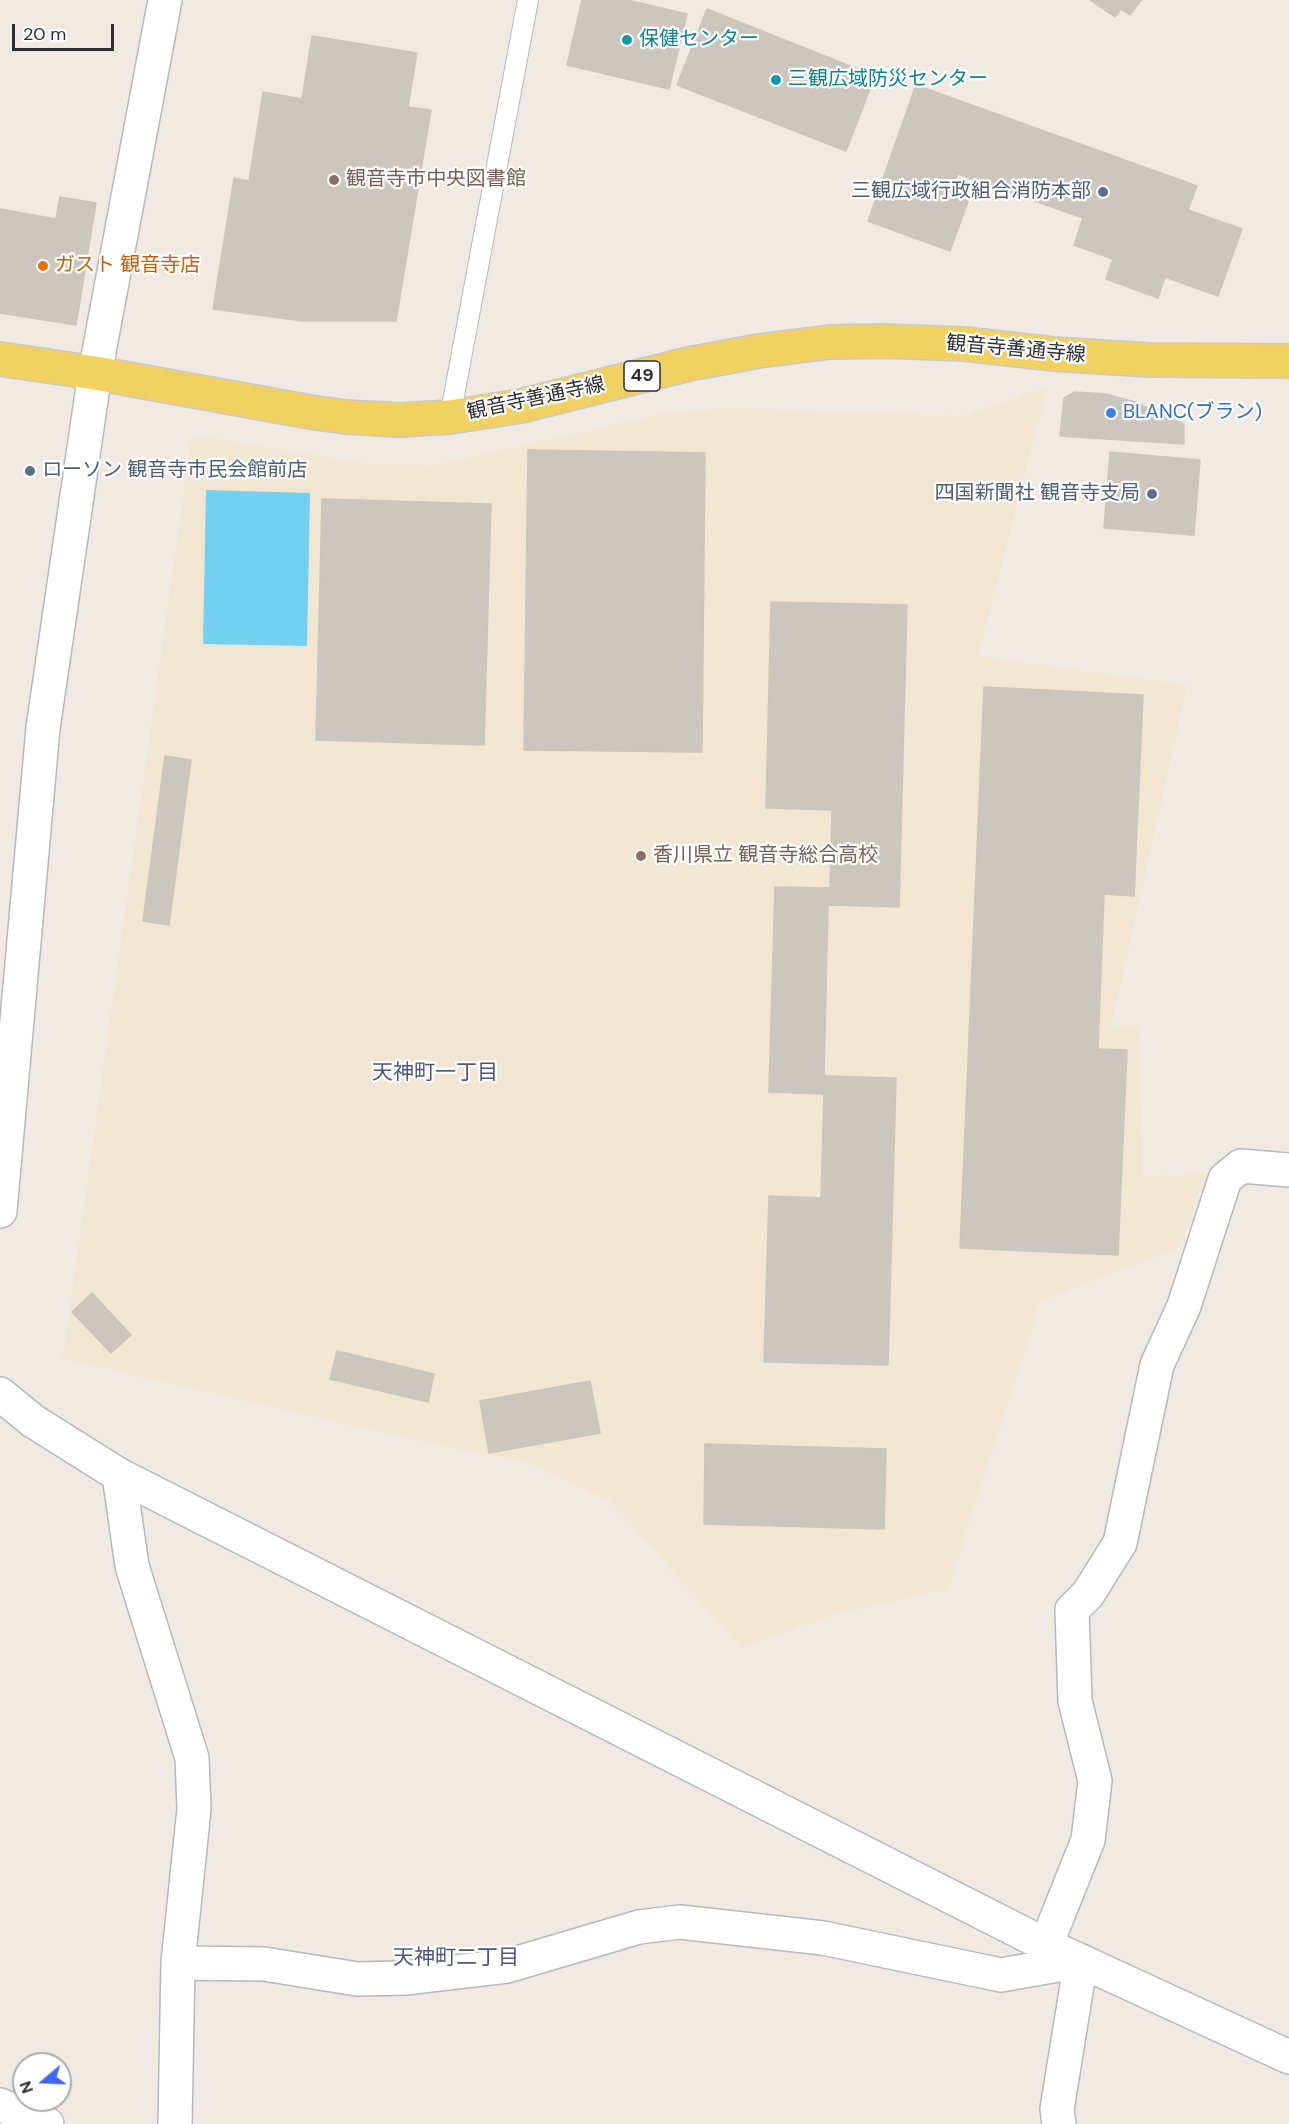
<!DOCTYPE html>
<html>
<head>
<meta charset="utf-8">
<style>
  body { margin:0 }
  #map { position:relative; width:1289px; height:2124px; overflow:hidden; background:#efe9e1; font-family:"DM Sans",sans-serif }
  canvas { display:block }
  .north { position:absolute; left:12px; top:2052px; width:60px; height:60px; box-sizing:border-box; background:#fff; border:2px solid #ababab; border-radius:50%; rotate:251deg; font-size:16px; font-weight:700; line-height:24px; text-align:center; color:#2e2e2e }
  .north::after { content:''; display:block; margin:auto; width:21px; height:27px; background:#4264fb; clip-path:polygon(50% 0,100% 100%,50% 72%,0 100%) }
  .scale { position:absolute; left:12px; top:24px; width:102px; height:27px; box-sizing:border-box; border:3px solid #2e2e2e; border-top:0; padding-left:8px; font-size:18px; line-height:21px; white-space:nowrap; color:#2e2e2e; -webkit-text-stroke:4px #fff; paint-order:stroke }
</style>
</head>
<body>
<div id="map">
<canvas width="1289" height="2124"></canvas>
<div class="north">N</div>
<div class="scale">20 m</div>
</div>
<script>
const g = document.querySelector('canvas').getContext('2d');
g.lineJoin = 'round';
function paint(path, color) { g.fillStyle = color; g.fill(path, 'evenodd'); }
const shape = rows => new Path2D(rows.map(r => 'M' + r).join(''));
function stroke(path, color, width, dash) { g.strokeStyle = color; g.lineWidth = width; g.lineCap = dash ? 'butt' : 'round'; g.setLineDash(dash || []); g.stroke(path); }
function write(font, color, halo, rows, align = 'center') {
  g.font = font + ' "DM Sans","Noto Sans JP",sans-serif'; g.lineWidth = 4.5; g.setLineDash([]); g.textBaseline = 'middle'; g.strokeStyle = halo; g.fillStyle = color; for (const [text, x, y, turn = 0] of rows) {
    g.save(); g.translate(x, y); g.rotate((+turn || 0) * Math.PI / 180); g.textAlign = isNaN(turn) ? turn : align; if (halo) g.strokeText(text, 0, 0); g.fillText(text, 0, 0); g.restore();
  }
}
const education = shape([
  [1047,387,978,656,1187,685,1111,1027,1139,1026,1142,1177,1206,1173,1180,1247,1041,1301,948,1590,838,1613,741,1648,609,1500,525,1462,460,1450,63,1359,192,435,367,464,433,466,665,413,730,408,963,416]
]);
const water = shape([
  [206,490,310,493,307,646,203,644]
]);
const building = shape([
  [582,0,627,0,687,14,669,89,567,65,582,0],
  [1090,0,1141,0,1130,15,1121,9,1115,17,1090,0],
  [707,9,875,76,846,151,677,85,707,9],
  [312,36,417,53,408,107,431,110,396,321,303,321,213,309,234,178,249,181,263,92,302,99,312,36],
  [916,85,1197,186,1188,210,1242,229,1218,296,1165,277,1158,298,1106,279,1113,259,1074,245,1083,218,958,174,952,189,970,196,950,251,868,221,916,85],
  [60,197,96,203,76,325,0,313,0,209,56,219,60,197],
  [1075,392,1105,394,1135,402,1184,424,1184,444,1060,436,1064,398,1075,392],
  [528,450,705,453,702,752,524,750,528,450],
  [1110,452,1200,460,1194,535,1104,528,1110,452],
  [322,499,491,504,484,745,316,740,322,499],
  [771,602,907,605,899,907,828,905,824,1076,896,1078,888,1365,764,1362,769,1196,821,1198,824,1094,769,1092,775,887,830,888,832,810,766,808,771,602],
  [984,687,1143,695,1134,896,1104,894,1098,1049,1127,1050,1118,1255,960,1248,984,687],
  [165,756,191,760,169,925,143,921,165,756],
  [92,1293,131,1335,111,1353,72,1312,92,1293],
  [337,1351,434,1374,428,1402,330,1379,337,1351],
  [590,1381,600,1433,489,1453,480,1401,590,1381],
  [705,1444,886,1449,884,1529,704,1524,705,1444]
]);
const service = shape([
  [450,417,528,0]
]);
const minor = shape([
  [0,1211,43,728,95,373,165,0],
  [119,1475,132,1566,192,1758,194,1809,178,1963,175,2124],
  [1046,1945,1088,1840,1095,1781,1075,1701,1072,1610,1088,1594,1120,1543,1157,1365,1184,1306,1225,1179,1241,1166,1289,1170],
  [178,1963,264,1964,357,1979,405,1978,507,1966,639,1927,680,1922,823,1938,1001,1975,1081,1961,1057,2109,1059,2124],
  [0,2105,47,2124]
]);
const tertiary = shape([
  [0,1394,33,1421,119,1475,1046,1945,1289,2057]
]);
const primary = shape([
  [0,359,95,373,310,412,346,417,400,420,450,417,521,406,689,364,759,351,830,342,885,341,964,344,1054,354,1149,360,1289,361]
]);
const markers = [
  [627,40,6,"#0f9aa8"],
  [776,80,6,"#0f9aa8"],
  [334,180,6,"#8d6e63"],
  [1103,192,6,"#5c6f8a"],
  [43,266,6,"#e8710a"],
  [1111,413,6,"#3f7fe0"],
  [30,471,6,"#5c6f8a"],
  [1152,494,6,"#5c6f8a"],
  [641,856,6,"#8d6e63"]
];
const shields = [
  [642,376,36]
];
const shieldNames = [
  ["49",642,376]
];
const cultureNames = [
  ["保健センター",639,40],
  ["三観広域防災センター",788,80]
];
const educationNames = [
  ["観音寺市中央図書館",346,180],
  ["香川県立 観音寺総合高校",653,856]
];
const serviceNames = [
  ["三観広域行政組合消防本部",1091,192],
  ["ローソン 観音寺市民会館前店",42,471,"left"],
  ["四国新聞社 観音寺支局",1140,494]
];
const foodNames = [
  ["ガスト 観音寺店",55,266]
];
const streetNames = [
  ["観音寺善通寺線",1016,350,5],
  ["観音寺善通寺線",536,399,-12]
];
const shopNames = [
  ["BLANC(ブラン)",1123,413]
];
const neighbourhoodNames = [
  ["天神町一丁目",435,1073],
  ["天神町二丁目",456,1958]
];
paint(education, '#f0e6d1');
paint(water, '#75cff0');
paint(building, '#cbc7bf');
stroke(building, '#cbc5ba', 1.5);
stroke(service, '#b4b7c1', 22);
stroke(minor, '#b4b7c1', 36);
stroke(tertiary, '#b4b7c1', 36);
stroke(primary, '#c9c9c9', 36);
stroke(service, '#fff', 20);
stroke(minor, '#fff', 33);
stroke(tertiary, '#fff', 33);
stroke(primary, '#f2d163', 33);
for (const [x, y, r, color] of markers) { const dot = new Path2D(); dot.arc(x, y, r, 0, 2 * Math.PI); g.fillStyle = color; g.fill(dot); stroke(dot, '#fff', 2); }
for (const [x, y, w] of shields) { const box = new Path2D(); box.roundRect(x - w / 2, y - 15, w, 30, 4.5); g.fillStyle = '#fff'; g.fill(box); stroke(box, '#2e2e2e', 1.5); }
write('bold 18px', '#2e2e2e', null, shieldNames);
write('20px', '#0d838f', '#fff', cultureNames, 'left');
write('20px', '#785e54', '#fff', educationNames, 'left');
write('20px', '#4e5e75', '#fff', serviceNames, 'right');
write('20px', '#c56008', '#fff', foodNames, 'left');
write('20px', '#2e2e2e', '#fff', streetNames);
write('20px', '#366cbe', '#fff', shopNames, 'left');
write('21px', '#4d5680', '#fff', neighbourhoodNames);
</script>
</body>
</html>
